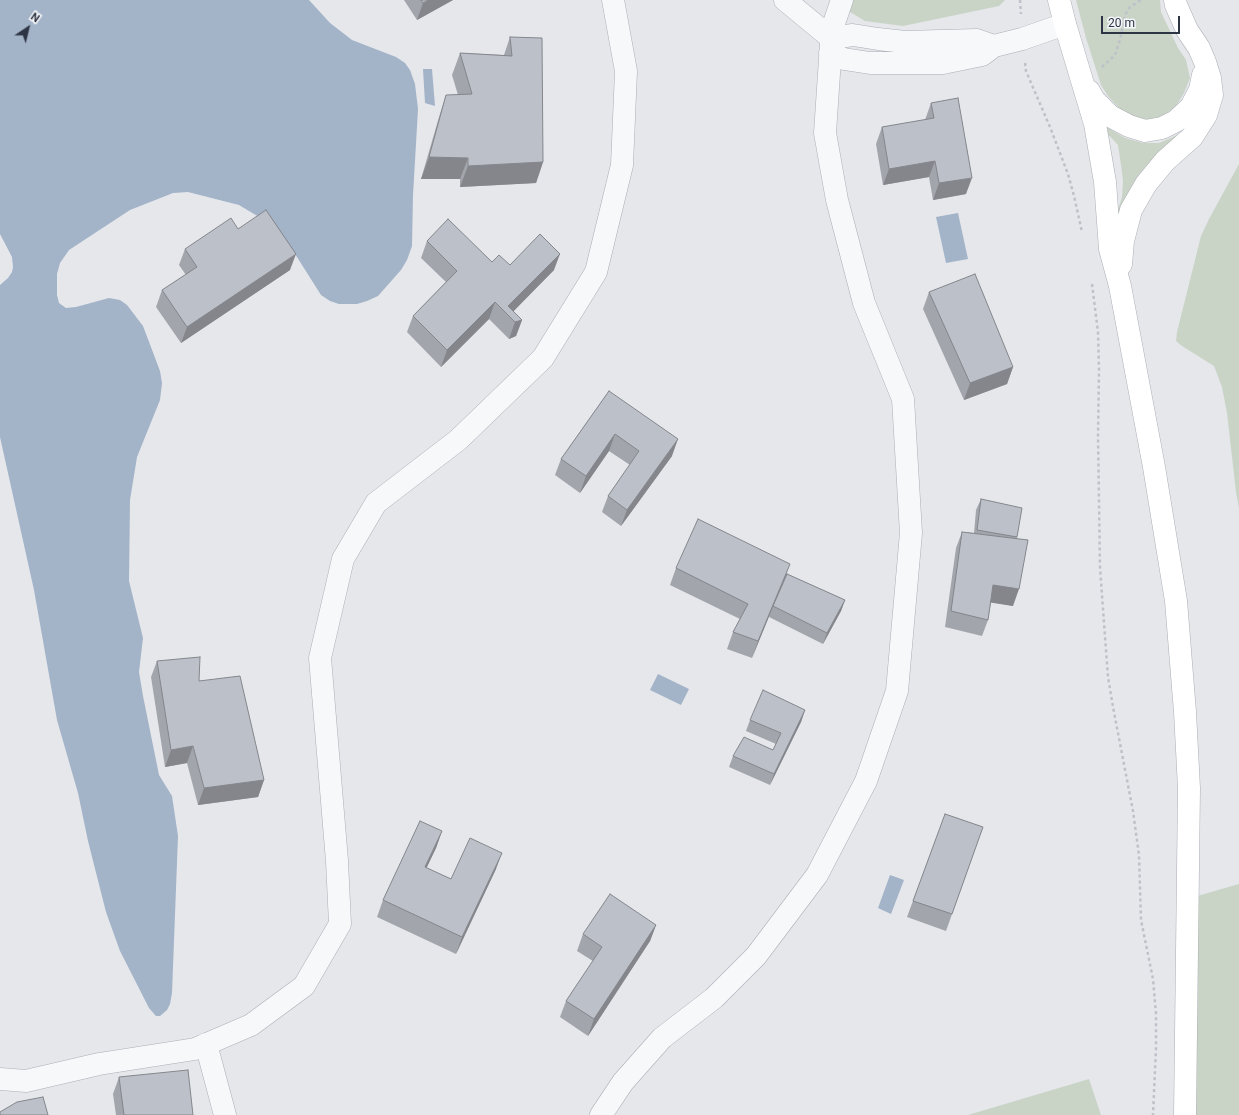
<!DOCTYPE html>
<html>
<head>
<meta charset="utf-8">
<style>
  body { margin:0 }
  #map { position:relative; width:1239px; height:1115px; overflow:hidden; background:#e5e7eb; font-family:Roboto,sans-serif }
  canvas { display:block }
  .north { position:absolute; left:8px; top:8px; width:40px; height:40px; -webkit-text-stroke:3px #f4f6f9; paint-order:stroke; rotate:35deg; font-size:11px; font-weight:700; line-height:16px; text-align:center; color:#2d3443 }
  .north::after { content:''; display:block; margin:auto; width:14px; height:18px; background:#2d3443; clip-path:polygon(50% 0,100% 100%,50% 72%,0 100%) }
  .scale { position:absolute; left:1101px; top:16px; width:79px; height:18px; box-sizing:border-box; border:2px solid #2d3443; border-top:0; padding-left:5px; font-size:12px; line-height:14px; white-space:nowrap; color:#2d3443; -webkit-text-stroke:3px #f4f6f9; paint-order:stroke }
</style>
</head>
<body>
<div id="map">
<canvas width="1239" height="1115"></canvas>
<div class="north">N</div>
<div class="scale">20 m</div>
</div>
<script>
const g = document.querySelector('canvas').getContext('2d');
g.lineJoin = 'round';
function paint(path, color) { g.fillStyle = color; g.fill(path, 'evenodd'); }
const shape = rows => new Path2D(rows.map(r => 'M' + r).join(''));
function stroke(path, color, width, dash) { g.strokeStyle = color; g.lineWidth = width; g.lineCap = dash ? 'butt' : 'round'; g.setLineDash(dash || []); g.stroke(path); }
const green = shape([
  [830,0,1005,0,999,6,903,26,865,21],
  [1076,0,1160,0,1161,12,1178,48,1186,60,1190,78,1184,93,1176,106,1164,115,1149,120,1134,117,1119,108,1108,96,1101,85,1086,38],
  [1105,126,1125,138,1143,143,1159,143,1171,138,1188,129,1119,217,1116,216,1122,197,1123,181,1121,165,1118,145,1103,129],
  [1239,164,1239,508,1236,492,1227,413,1222,387,1214,366,1182,346,1176,341,1177,332,1201,236,1209,219],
  [1239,884,1239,1115,1185,1115,1187,899],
  [1089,1079,1101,1115,968,1115]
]);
const water = shape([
  [0,0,309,0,330,23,352,40,396,57,405,63,410,70,415,84,418,109,413,195,412,246,407,260,401,270,378,296,367,301,357,304,339,304,330,301,321,295,290,246,264,220,239,205,188,192,173,193,130,210,69,250,60,263,57,274,57,295,59,303,66,308,76,307,109,298,120,300,127,305,143,326,160,371,162,383,160,400,137,457,130,500,129,581,143,638,139,672,143,696,159,775,172,796,178,836,172,993,170,1004,167,1010,160,1016,156,1016,149,1008,120,951,106,912,88,841,78,793,57,720,34,590,0,437,0,285,8,278,12,272,13,267,12,257,0,234],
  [423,69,432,69,435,106,425,103],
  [958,213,968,259,946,263,936,217],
  [658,674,689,689,681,705,650,690],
  [890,875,904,880,891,914,878,908]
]);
const path = shape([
  [1020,0,1021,14],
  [1025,63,1026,71,1050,127,1068,174,1074,196,1082,232],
  [1102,67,1115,55,1120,40,1125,15,1130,7,1141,0],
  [1092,284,1098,332,1099,370,1098,436,1100,567,1104,623,1108,677,1113,707,1133,811,1139,855,1141,920,1153,979,1156,1014,1156,1048,1153,1115]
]);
const minor = shape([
  [785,0,831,38,853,35,878,39,905,42,977,40,994,46],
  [830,53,844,59,870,63,943,63,982,55,994,46,1022,39,1065,24],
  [206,1044,225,1115],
  [0,1079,26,1081,99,1064,195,1049,251,1025,304,986,340,924,337,861,320,658,343,559,376,503,458,440,543,358,596,272,622,165,626,71,613,0],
  [601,1115,623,1082,662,1038,714,998,756,956,817,875,866,781,897,691,911,533,903,399,864,303,837,200,825,133,832,29,842,0]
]);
const secondary = shape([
  [1059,0,1065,24,1095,124,1105,182,1110,249,1120,286,1154,467,1176,601,1185,712,1189,788,1185,1115],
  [1089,91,1094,100,1110,116,1129,126,1145,131,1162,128,1176,121,1191,107,1200,90,1203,75],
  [1121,264,1123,241,1131,210,1146,184,1165,161,1192,137,1206,115,1212,95,1210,78,1205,62,1199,48,1187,30,1176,5,1175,0]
]);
const wall = shape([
  [404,0,453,0,417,20],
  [510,37,543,162,536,183,460,187,460,179,421,179,439,117,446,95,458,95,452,75,460,53,504,55],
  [931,103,966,194,933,200,929,177,883,185,876,144,882,127,925,120],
  [238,229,290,270,181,343,156,307,162,290,186,275,179,265,185,249],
  [427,241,492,262,510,265,554,270,513,311,522,320,516,336,509,339,489,319,441,367,407,332,413,316,446,282,421,258],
  [929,292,1013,367,1007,384,964,400,923,309],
  [609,391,672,456,621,526,602,512,608,496,630,465,609,451,580,493,555,475,561,459],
  [981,499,1017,537,1013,606,991,602,988,620,982,636,945,627,956,548,962,532,974,533,976,510],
  [676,568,787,574,845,600,841,611,823,644,769,617,770,614,752,658,727,649,733,632,740,619,670,585],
  [157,661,199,681,264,780,258,797,198,805,187,763,165,767,151,677],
  [805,710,801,722,770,785,729,767,733,756,773,750,776,744,746,731,750,720],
  [945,814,983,827,946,931,907,917],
  [442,831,436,848,426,868,451,879,496,869,456,954,377,917,383,900],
  [656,925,650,941,588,1036,560,1017,566,1001,593,961,577,951,583,934],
  [119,1077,193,1115,116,1115,113,1094]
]);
const shadedWall = shape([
  [429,0,453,0,417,20,423,3],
  [429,157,468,158,460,179,421,179],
  [935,161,929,177,883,185,889,169],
  [543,162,536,183,460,187,468,166],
  [972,178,966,194,933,200,939,183],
  [296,254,290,270,181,343,187,327],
  [560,254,554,270,509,316,508,306],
  [495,302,489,319,441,367,447,350],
  [522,320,516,336,509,339,515,322],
  [1013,367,1007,384,964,400,970,383],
  [615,434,609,451,580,493,586,476],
  [678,439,672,456,621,526,627,510],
  [790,564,784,580,752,658,758,641],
  [993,585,1019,589,1013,606,987,602],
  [845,600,841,611,823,644,827,633],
  [805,710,801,722,770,785,774,774],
  [193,746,187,763,165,767,171,750],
  [264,780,258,797,198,805,204,788],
  [442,831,436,848,419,884,425,867],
  [502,853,496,869,456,954,462,937],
  [656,925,650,941,588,1036,594,1019]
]);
const building = shape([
  [421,0,429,0,423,3,421,0],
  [510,37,542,38,543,162,468,166,468,158,429,157,446,95,472,94,460,53,512,56,510,37],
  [958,98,972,178,939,183,935,161,889,169,882,127,934,118,931,103,958,98],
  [266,210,296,254,187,327,162,290,197,267,185,249,231,218,238,229,266,210],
  [448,219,492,262,499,255,510,265,540,234,560,254,508,306,522,320,515,322,495,302,447,350,413,316,457,271,427,241,448,219],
  [975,274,1013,367,970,383,929,292,975,274],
  [609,391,678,439,627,510,608,496,639,451,615,434,586,476,561,459,609,391],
  [981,499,1022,508,1017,537,977,530,981,499],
  [698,519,790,564,758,641,733,632,748,604,676,568,698,519],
  [962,532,1028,540,1019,589,993,585,988,620,951,611,962,532],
  [787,574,845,600,827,633,773,606,787,574],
  [200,657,199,681,240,676,264,780,204,788,193,746,171,750,157,661,200,657],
  [763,690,805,710,774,774,733,756,744,737,773,750,781,733,750,720,763,690],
  [945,814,983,827,952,914,913,901,945,814],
  [420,821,442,831,425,867,451,879,470,838,502,853,462,937,383,900,420,821],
  [610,894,656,925,594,1019,566,1001,602,947,583,934,610,894],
  [188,1070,193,1115,124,1115,119,1077,188,1070],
  [43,1097,48,1115,0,1115,0,1112,17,1102,43,1097]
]);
paint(green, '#c9d4c7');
paint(water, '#a3b3c8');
stroke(minor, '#aaaeb5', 23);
stroke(secondary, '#aaaeb5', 23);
stroke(path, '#bec1c7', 2.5, [3, 3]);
stroke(minor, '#f7f8fa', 22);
stroke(secondary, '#fff', 22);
paint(wall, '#a2a5ac');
paint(shadedWall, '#84868c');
paint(building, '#bcc0c8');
stroke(building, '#84868c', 1);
</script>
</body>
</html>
